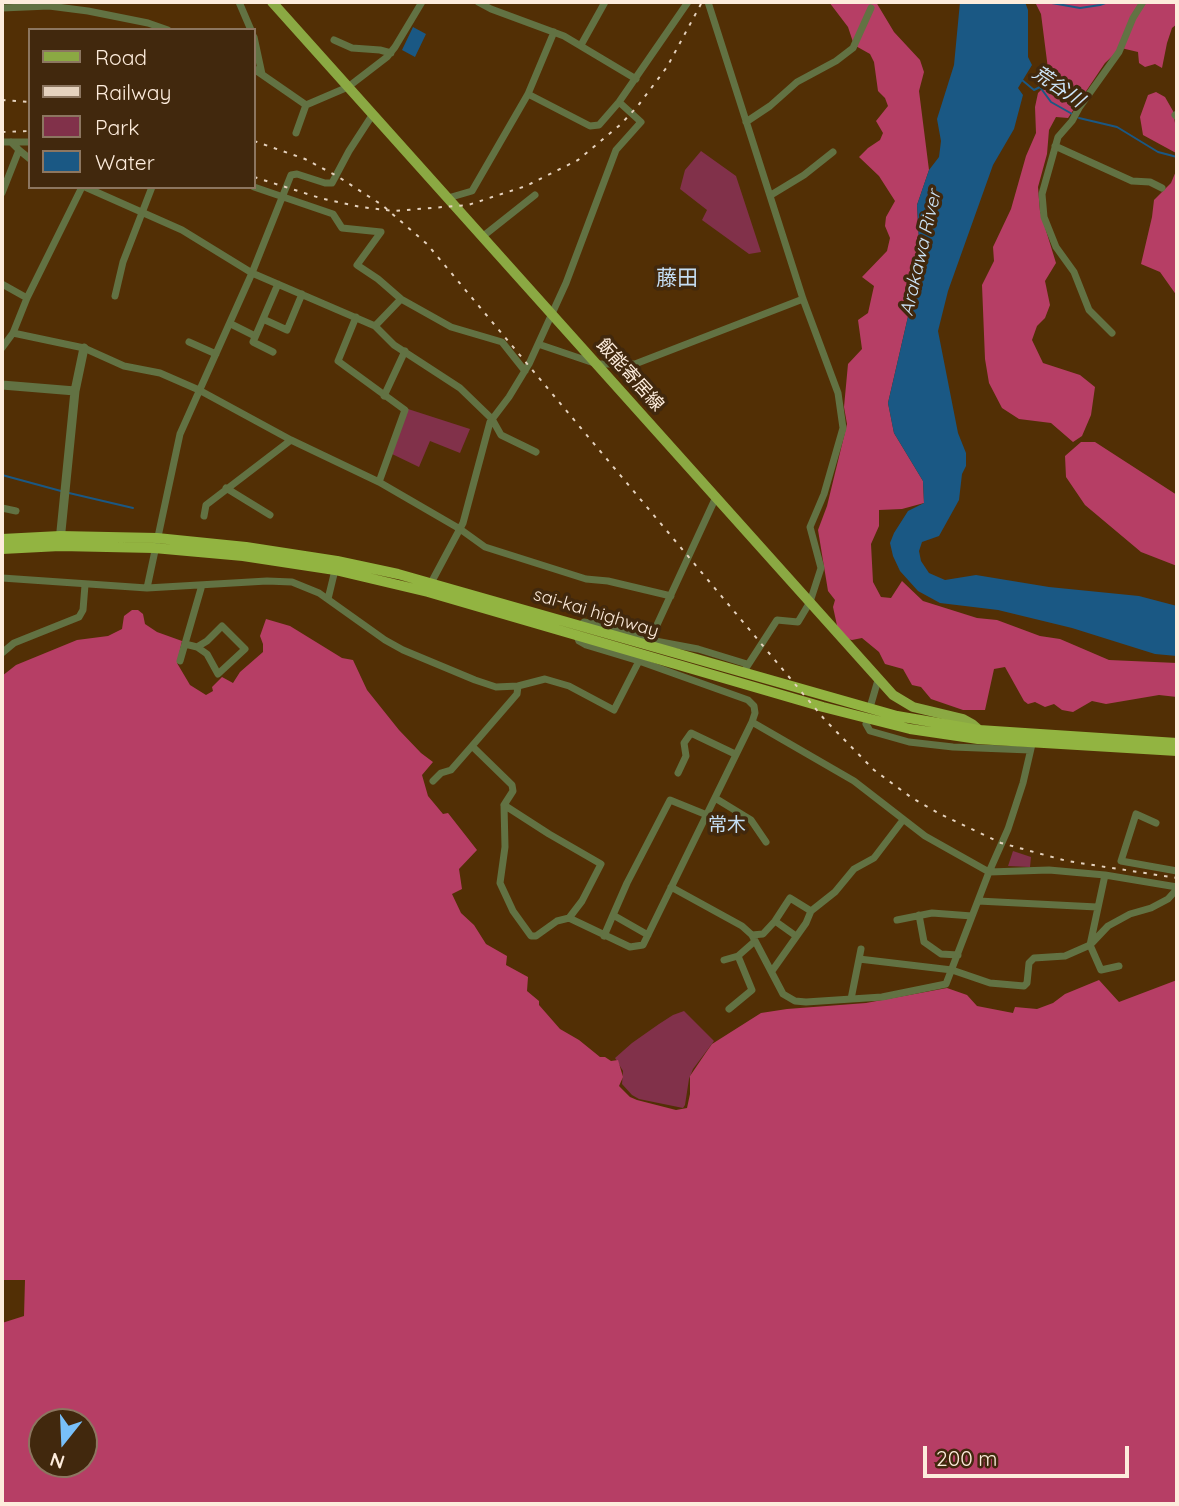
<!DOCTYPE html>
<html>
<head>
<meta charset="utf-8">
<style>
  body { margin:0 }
  #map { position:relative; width:1179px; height:1506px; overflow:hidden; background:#522f05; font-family:Quicksand,sans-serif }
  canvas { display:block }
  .frame { position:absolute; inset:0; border:4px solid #fdecdc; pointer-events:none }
  .legend { position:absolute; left:28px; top:28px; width:228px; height:161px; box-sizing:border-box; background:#41280d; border:2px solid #8c7660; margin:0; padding:9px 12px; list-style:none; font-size:21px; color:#fdecdc }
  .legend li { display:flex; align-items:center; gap:14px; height:35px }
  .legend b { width:35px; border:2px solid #8c7660 }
  .north { position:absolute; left:28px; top:1408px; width:70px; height:70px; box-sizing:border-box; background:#41280d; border:2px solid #8c7660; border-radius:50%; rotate:198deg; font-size:19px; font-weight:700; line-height:28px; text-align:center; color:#fdecdc }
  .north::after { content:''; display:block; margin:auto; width:24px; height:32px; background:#78bff8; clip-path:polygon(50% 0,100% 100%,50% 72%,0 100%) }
  .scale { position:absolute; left:923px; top:1446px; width:206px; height:32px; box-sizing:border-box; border:4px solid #fdecdc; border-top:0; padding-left:9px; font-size:21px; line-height:24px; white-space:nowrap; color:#fdecdc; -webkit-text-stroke:5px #41280d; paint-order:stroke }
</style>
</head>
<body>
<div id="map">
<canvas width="1179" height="1506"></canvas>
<div class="frame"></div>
<ul class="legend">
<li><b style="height:9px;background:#8ba943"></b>Road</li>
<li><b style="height:9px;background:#e5d2be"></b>Railway</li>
<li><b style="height:19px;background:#81314a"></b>Park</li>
<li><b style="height:19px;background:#1a5884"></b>Water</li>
</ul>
<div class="north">N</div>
<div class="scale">200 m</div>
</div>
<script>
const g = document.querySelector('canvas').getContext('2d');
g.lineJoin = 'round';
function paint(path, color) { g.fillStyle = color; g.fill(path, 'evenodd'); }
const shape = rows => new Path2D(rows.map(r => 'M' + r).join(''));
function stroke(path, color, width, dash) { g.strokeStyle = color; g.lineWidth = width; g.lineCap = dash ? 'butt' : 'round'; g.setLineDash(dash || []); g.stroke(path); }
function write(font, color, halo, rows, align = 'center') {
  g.font = font + ' Quicksand,"Noto Sans JP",sans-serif'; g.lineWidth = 7; g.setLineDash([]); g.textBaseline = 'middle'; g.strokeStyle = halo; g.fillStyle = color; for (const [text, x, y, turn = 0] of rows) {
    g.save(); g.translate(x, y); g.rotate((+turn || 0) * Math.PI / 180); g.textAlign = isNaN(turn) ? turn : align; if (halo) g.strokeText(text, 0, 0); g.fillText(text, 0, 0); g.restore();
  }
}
const green = shape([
  [701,151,736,176,761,252,749,254,702,220,707,210,680,189,685,170],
  [408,409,470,429,460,453,430,441,419,467,392,454],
  [1013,851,1031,857,1030,867,1008,866],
  [684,1011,714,1041,693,1069,689,1079,685,1105,683,1108,639,1099,632,1095,622,1084,623,1071,615,1058,632,1043,659,1024,673,1015]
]);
const forest = shape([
  [829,2,876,2,894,32,920,60,924,72,919,91,929,170,917,205,919,241,913,295,888,403,894,433,923,481,924,503,902,509,879,510,879,526,871,544,873,582,881,597,891,598,902,581,923,601,977,618,997,620,1040,636,1060,639,1109,660,1177,663,1177,697,1159,695,1106,704,1092,701,1073,712,1062,710,1054,704,1045,707,1035,702,1028,704,1024,701,1005,667,994,669,985,710,963,710,931,699,921,687,912,685,903,669,885,664,879,652,862,638,852,640,844,638,838,630,833,607,835,600,828,591,818,530,827,506,847,424,844,407,848,364,862,349,858,320,868,313,874,286,862,277,887,251,890,238,885,226,886,217,895,201,879,176,859,157,868,148,880,140,883,133,876,121,888,106,885,98,878,91,874,62,870,54,854,45,848,27],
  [1035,2,1177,2,1177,24,1172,28,1167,43,1162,68,1155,64,1145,67,1139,63,1138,52,1121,48,1105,63,1068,118,1056,117,1049,130,1047,154,1038,187,1040,211,1056,263,1045,281,1050,305,1045,318,1037,326,1032,340,1043,363,1080,375,1095,387,1091,415,1082,436,1073,442,1051,423,1019,419,1002,408,989,383,985,359,982,285,994,261,993,247,1011,209,1026,156,1036,133,1035,107,1038,93,1044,87,1048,69,1041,14],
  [1156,92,1165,97,1173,111,1177,135,1177,296,1160,272,1141,264,1152,217,1154,200,1171,183,1176,171,1176,153,1143,135,1140,117,1148,95],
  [1081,442,1095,442,1177,495,1177,566,1141,552,1085,505,1066,477,1065,456],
  [132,610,138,610,143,614,145,624,157,632,182,641,177,663,190,685,206,695,213,691,212,687,222,677,233,683,240,672,263,652,263,644,260,636,266,619,290,626,342,658,353,660,367,690,399,730,421,753,433,762,422,775,428,796,443,814,448,813,477,850,459,869,462,889,452,894,461,913,474,925,486,944,507,956,506,965,528,977,527,991,539,1001,539,1005,560,1029,579,1040,600,1057,605,1057,611,1061,618,1060,623,1077,619,1086,630,1097,637,1100,676,1110,687,1108,690,1094,690,1076,707,1051,712,1044,761,1013,787,1009,866,1003,947,988,967,995,977,1006,1013,1013,1015,1007,1037,1009,1053,1003,1065,994,1099,980,1119,1002,1177,980,1177,1504,2,1504,2,1323,24,1316,25,1280,2,1280,2,676,16,665,77,640,108,636,122,629,124,616],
  [42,1422,84,1422,84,1464,42,1464]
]);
const water = shape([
  [960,2,1025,2,1028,10,1028,57,1032,65,1018,88,1023,95,1014,129,993,165,948,291,938,331,958,433,966,453,966,466,962,474,959,500,939,536,922,542,919,551,921,561,929,573,945,580,976,575,1049,587,1139,596,1177,606,1177,656,1155,654,1072,628,998,610,940,603,918,591,900,571,893,556,890,543,894,533,908,511,924,503,923,481,894,433,888,403,913,295,919,241,917,205,929,170,939,157,941,141,937,119,954,65],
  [413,27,426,34,415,57,402,50]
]);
const stream = shape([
  [1046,2,1080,8,1100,5,1108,2],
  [1022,80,1034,90,1040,87,1051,102,1074,115],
  [1079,118,1117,127,1158,152,1177,157],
  [2,475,61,491],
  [69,493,133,508]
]);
const minor = shape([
  [239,2,251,30],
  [478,2,491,9,564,36,636,79],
  [708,2,803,299,838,393,843,428,824,494,810,527,821,568,810,602,798,622,777,620,746,668],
  [2,8,49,6,88,11,148,23,168,30],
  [254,37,262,74],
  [334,40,352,48,380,50,391,53],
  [581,45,605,2],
  [254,69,306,105,348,87,387,57,395,47,422,2],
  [528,94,590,126,599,125,619,102,688,2],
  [1175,115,1177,117],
  [746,122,770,106,797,82,836,61,853,48,871,8],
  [296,133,306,105],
  [2,142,30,142],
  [1055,146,1132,181,1150,182,1162,188],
  [19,150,30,159],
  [85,187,182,230,252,273,375,326,394,345,460,388,492,419,501,435,536,452],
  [254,187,333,214,342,228,381,232,357,265,378,279,401,299,451,327,502,342,525,371],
  [2,193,19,150,11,142],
  [771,195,804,175,833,152],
  [448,198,472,191,528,94,554,32],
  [482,237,535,195],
  [2,284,27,298],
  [115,296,123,262,152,187],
  [356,317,338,361,405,410,379,482],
  [263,319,287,330,302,294],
  [231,324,255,336],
  [375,326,401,299],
  [13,333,84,348,124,366,160,373,199,390,291,440,379,482,460,529,485,547,586,579,608,581,671,596],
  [1112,333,1089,310,1074,272,1056,247,1044,217,1042,194,1058,137,1072,121,1079,108,1119,52,1133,18,1143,2],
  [189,342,216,354],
  [538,344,597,364,635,364,803,299],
  [2,348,13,333,27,298,82,187],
  [273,352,253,342,278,284],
  [384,396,405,351],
  [226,488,270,515],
  [2,508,16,511],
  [204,516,206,505,291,440],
  [2,578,147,588,267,581,292,582,319,593,385,640,403,650,475,680,496,687,518,686,545,679,569,686,614,710,639,661,748,700,754,706,755,713,752,722,643,945,630,947,569,918,557,921,536,936,531,936,513,911,500,883,505,847,504,805,513,791,512,785,472,746,517,694,518,686],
  [431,583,463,523,490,422,509,397,529,364,566,283,616,150,641,122,619,102],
  [147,588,180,434,252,273,291,175,297,174,325,183,332,183,349,151,373,114],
  [328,599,335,570],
  [580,626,584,622,595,624,650,640,698,649,747,664],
  [576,634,579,641,586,645,639,661],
  [650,640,716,497],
  [185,644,197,647,207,654,218,674,245,649,222,626,207,641,197,647],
  [2,653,14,643,79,617,83,610,85,585],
  [180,661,202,585],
  [871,704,878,680],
  [752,722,854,781,925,836,989,872,1049,870,1105,875],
  [866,724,870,731,909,742,953,747,1030,750],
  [678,773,686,756,684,743,691,733,735,754],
  [433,781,441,773,451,770,472,746],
  [715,798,751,820,766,842],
  [504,805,549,834,601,864,582,901,569,918],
  [1156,823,1136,814,1121,861,1177,871],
  [671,887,742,926,752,935,783,994,795,1001,806,1002,882,997,946,984,989,872,1008,829,1023,783,1033,740],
  [978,901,1097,907],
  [613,915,627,883,670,800,707,815],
  [919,915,924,942,941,954,958,955],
  [897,920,932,913,972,916],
  [775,921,796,936],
  [752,935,763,934,775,921,790,898,811,911],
  [604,936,613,915,648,935],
  [859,959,952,970,990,983,1024,986,1027,983,1029,963,1034,958,1065,956,1090,945,1105,875,1177,887],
  [724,960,738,956,755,941],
  [1119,966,1101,970,1090,945,1108,926,1130,914,1151,908,1168,899,1177,889],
  [772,971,806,923,811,911,835,892,854,869,874,858,903,820],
  [851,999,861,949],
  [729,1009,752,990,738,956]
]);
const tertiary = shape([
  [2,385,75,391],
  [60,541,75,391,84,348]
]);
const primary = shape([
  [272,2,893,695,913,707,963,719,972,724,979,730,979,733]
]);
const trunk = shape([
  [2,539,60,536,157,538,246,547,337,561,398,574,897,716,979,730,1177,743],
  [2,549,60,546,154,548,243,556,335,570,428,592,823,707,910,729,978,739,1177,751]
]);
const rail = shape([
  [2,100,30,102],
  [2,132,30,131],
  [254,141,305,159,337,176,382,205,427,244,825,720,874,770,912,798,938,813,1001,843,1067,861,1177,878],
  [254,177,320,198,361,207,394,211,468,205,526,186,578,160,620,125,637,107,667,67,702,2]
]);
const streetNames = [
  ["飯能寄居線",630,375,48],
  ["sai-kai highway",596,613,17]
];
const waterNames = [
  ["荒谷川",1058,87,34],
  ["Arakawa River",921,253,-77]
];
const neighbourhoodNames = [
  ["常木",727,825]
];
const quarterNames = [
  ["藤田",677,279]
];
paint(green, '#81314a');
paint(forest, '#b63e65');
paint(water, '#1a5884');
stroke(stream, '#1a5884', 2);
stroke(minor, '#627243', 7);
stroke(tertiary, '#627243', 9);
stroke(primary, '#8ba943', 10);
stroke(trunk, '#92b441', 10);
stroke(rail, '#e5d2be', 2, [3.5, 7]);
write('18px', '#fdecdc', '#41280d', streetNames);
write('italic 19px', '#cde5f9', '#41280d', waterNames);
write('19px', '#c5def4', '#41280d', neighbourhoodNames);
write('21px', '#c5def4', '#41280d', quarterNames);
</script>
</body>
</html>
